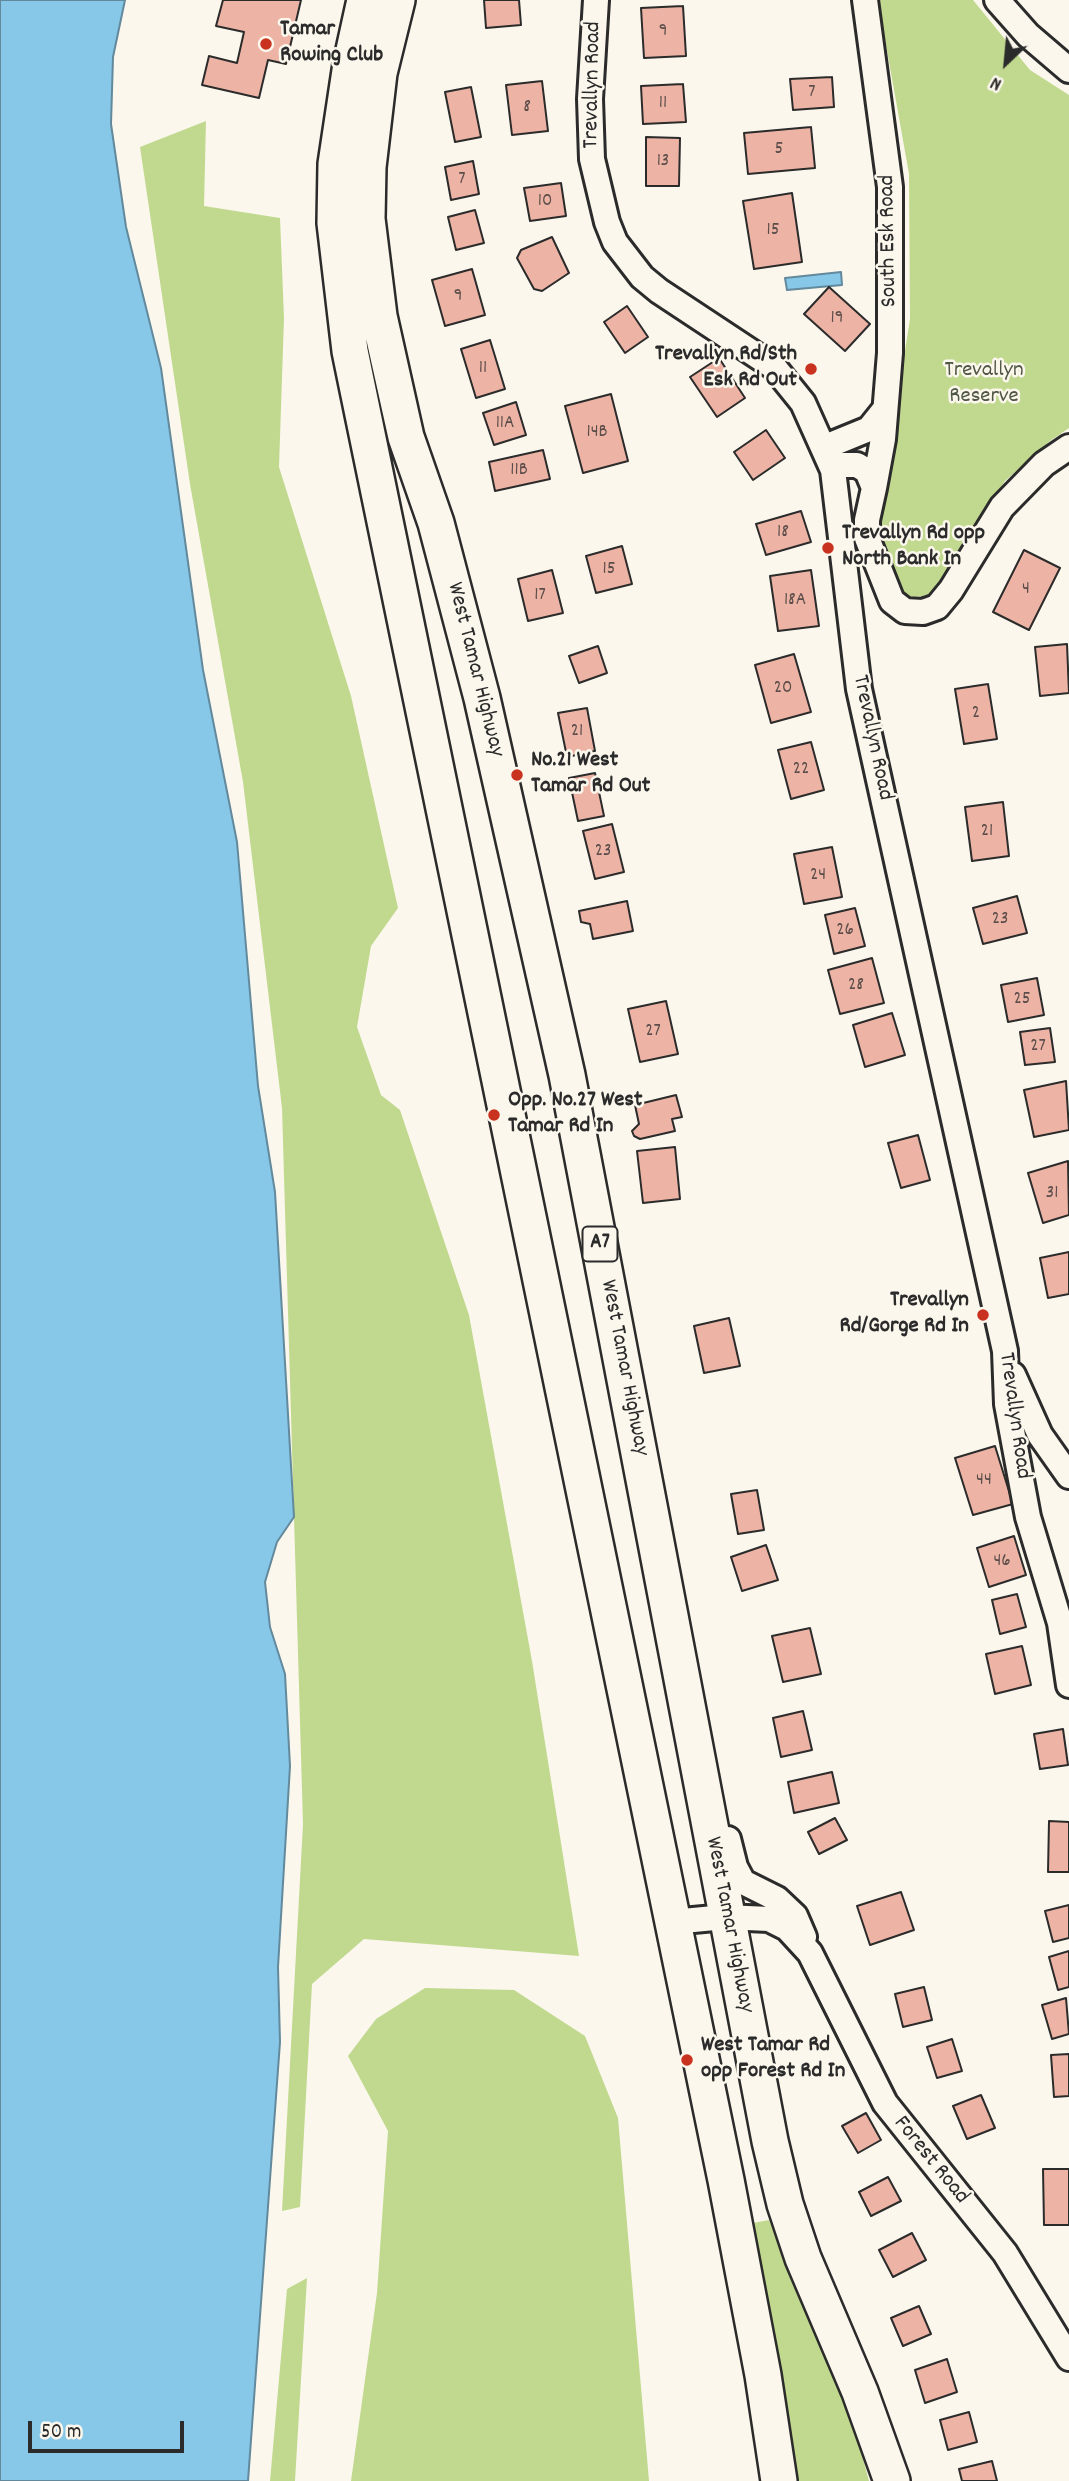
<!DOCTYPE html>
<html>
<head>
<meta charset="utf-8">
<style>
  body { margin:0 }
  #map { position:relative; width:1069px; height:2481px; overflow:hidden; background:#fbf7ec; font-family:Dekko,sans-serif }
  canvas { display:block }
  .north { position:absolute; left:971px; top:28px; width:70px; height:70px; -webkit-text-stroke:5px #fbf7ec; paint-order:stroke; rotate:206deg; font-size:19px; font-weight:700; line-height:28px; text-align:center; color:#2b2b2b }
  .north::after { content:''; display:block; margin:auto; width:24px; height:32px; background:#2b2b2b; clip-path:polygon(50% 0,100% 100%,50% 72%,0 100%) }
  .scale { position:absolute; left:28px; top:2421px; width:156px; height:32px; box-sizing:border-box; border:4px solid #2b2b2b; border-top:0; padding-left:9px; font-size:21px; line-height:24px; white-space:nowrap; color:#2b2b2b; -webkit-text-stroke:5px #fbf7ec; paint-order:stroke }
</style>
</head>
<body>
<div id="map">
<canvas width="1069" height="2481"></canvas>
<div class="north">N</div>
<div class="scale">50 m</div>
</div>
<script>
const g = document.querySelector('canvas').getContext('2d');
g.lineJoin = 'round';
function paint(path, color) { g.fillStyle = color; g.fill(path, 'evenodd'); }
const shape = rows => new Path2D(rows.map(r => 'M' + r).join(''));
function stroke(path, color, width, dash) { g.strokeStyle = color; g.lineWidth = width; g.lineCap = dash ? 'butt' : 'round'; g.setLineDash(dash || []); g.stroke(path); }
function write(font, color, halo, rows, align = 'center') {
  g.font = font + ' Dekko,sans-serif'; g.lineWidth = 5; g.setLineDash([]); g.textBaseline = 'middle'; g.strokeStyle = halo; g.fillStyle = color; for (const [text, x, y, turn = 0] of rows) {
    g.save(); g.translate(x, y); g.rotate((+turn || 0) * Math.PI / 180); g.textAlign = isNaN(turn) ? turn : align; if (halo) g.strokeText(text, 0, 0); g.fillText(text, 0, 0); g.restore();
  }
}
const green = shape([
  [878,0,973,0,1030,70,1069,95,1069,428,1050,441,1005,481,933,596,909,597,896,586,876,531,910,319,909,174],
  [206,121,204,206,280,218,284,318,279,467,351,696,398,908,371,946,357,1027,381,1095,400,1110,469,1315,532,1661,579,1956,364,1939,312,1984,300,2207,282,2211,303,1824,282,1108,243,782,190,484,140,147],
  [425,1988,514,1990,585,2036,618,2118,649,2481,351,2481,377,2293,388,2131,348,2056,376,2019],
  [769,2220,856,2433,869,2481,795,2481,753,2223],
  [307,2278,295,2481,270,2481,287,2289]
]);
const water = shape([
  [0,0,125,0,113,57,111,124,126,227,161,368,203,670,237,842,258,1086,275,1192,294,1517,277,1542,265,1582,270,1627,285,1674,290,1766,278,1967,280,2042,248,2481,0,2481,0,0],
  [841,272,842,285,787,290,785,278,841,272]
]);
const building = shape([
  [223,0,301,0,286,64,268,60,259,98,202,85,209,56,237,63,244,32,216,26,223,0],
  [484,0,519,0,521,25,486,28,484,0],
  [683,6,686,56,644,58,641,8,683,6],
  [832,77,834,107,793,110,790,79,832,77],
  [542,81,548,131,512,135,506,85,542,81],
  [683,84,686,122,643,124,641,86,683,84],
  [471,87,481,137,455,142,445,92,471,87],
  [811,127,815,168,748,174,744,133,811,127],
  [646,137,680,138,679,186,646,186,646,137],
  [473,161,479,194,451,200,445,167,473,161],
  [561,183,566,216,530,221,524,188,561,183],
  [792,193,802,262,754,269,743,201,792,193],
  [475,210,484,243,456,250,448,217,475,210],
  [552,237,569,273,542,291,534,289,517,258,521,250,552,237],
  [472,269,485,315,445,326,432,280,472,269],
  [829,287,870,324,845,351,804,314,829,287],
  [627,306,648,337,625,353,604,322,627,306],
  [490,340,505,389,476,398,461,349,490,340],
  [719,358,745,398,717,417,690,377,719,358],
  [611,394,628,461,583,473,565,406,611,394],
  [516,402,526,435,494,445,483,413,516,402],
  [766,430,785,458,753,480,734,452,766,430],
  [543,450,550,479,495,491,489,462,543,450],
  [801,511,811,542,766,555,756,524,801,511],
  [622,546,632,584,596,593,586,556,622,546],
  [1024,550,1060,568,1029,630,993,612,1024,550],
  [552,570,563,613,528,621,518,579,552,570],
  [811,570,819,626,778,631,770,576,811,570],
  [1067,644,1069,693,1040,696,1035,647,1067,644],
  [598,646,607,673,579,683,569,656,598,646],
  [794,654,811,712,771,723,755,665,794,654],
  [988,684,997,739,964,744,955,689,988,684],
  [587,708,595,751,567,757,558,713,587,708],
  [811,742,824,790,791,799,778,750,811,742],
  [595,773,604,816,578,821,569,778,595,773],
  [1003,802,1009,856,972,861,965,807,1003,802],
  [612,824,624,872,595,879,583,831,612,824],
  [832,847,842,897,804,904,794,854,832,847],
  [1017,896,1027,933,983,944,973,908,1017,896],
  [627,901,633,931,593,939,590,924,581,922,579,911,627,901],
  [855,908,865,946,834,954,825,915,855,908],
  [872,958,884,1003,840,1014,828,970,872,958],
  [1037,978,1044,1015,1008,1022,1001,985,1037,978],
  [666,1001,678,1054,640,1062,628,1009,666,1001],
  [892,1013,905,1055,865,1067,853,1025,892,1013],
  [1050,1028,1055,1062,1025,1065,1020,1032,1050,1028],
  [1066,1081,1069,1130,1034,1137,1024,1090,1066,1081],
  [676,1095,682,1117,672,1119,675,1131,640,1139,634,1136,632,1131,639,1124,635,1105,676,1095],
  [918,1135,930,1180,901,1188,888,1143,918,1135],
  [675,1147,680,1199,643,1203,637,1151,675,1147],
  [1068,1161,1069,1215,1043,1223,1028,1173,1068,1161],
  [1069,1252,1069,1294,1048,1298,1040,1258,1069,1252],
  [729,1318,740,1366,704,1373,694,1326,729,1318],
  [995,1446,1013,1504,973,1515,955,1458,995,1446],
  [757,1490,764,1530,738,1534,731,1494,757,1490],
  [1014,1536,1026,1575,989,1587,977,1548,1014,1536],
  [766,1545,778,1580,742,1591,731,1557,766,1545],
  [1017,1594,1026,1627,1000,1634,992,1600,1017,1594],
  [810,1628,821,1674,783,1682,772,1636,810,1628],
  [1022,1646,1031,1685,995,1694,986,1654,1022,1646],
  [803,1711,812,1750,781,1757,773,1718,803,1711],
  [1063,1729,1068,1765,1040,1769,1034,1734,1063,1729],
  [832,1772,839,1803,794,1813,788,1782,832,1772],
  [835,1818,847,1840,819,1854,808,1832,835,1818],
  [1049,1821,1069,1822,1069,1872,1048,1872,1049,1821],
  [901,1892,914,1930,870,1945,857,1906,901,1892],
  [1069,1905,1069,1938,1053,1942,1045,1911,1069,1905],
  [1069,1951,1069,1987,1058,1990,1049,1957,1069,1951],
  [924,1987,932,2020,903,2027,895,1994,924,1987],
  [1066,1998,1069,2034,1052,2039,1042,2005,1066,1998],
  [952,2039,962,2071,937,2078,927,2047,952,2039],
  [1069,2054,1069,2096,1054,2097,1051,2055,1069,2054],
  [981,2095,995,2128,967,2139,953,2106,981,2095],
  [866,2113,881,2140,858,2153,842,2126,866,2113],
  [1043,2169,1069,2169,1069,2225,1044,2225,1043,2169],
  [888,2177,901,2201,871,2216,859,2192,888,2177],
  [912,2233,926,2260,893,2277,879,2250,912,2233],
  [919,2306,931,2334,903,2346,891,2318,919,2306],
  [947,2359,957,2392,925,2403,915,2370,947,2359],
  [969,2412,977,2442,948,2450,940,2420,969,2412],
  [992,2461,997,2481,962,2481,959,2469,992,2461]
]);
const minor = shape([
  [596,0,590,99,592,159,607,222,615,242,642,277,659,291,774,367,803,403,833,470,859,689,1005,1351,1007,1404,1028,1517,1060,1623,1069,1685],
  [865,0,890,187,890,353,883,439,874,488],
  [997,0,1028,35,1069,70],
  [825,447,869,429,885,409],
  [833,470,843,465,857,465,867,471,874,488,867,520,867,538,892,601,905,611,923,612,937,607,951,590,1002,507,1044,464,1069,447],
  [1013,1375,1040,1435,1069,1476],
  [728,1839,735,1867,743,1882,777,1899,795,1916,804,1937],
  [672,1922,725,1917,769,1919,787,1928,810,1953,885,2103,1005,2253,1069,2358]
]);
const highway = shape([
  [365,0,351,64,336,164,335,223,350,351,726,2180,763,2375,779,2481],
  [397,0,379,73,368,167,367,219,379,316,406,437,436,523,482,698,567,1075,770,2141,785,2204,803,2258,860,2392,892,2481]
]);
const markers = [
  [266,44,7,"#c8321e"],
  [811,369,7,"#c8321e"],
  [828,548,7,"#c8321e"],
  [517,775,7,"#c8321e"],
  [494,1115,7,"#c8321e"],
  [983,1315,7,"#c8321e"],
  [687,2060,7,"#c8321e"]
];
const numberNames = [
  ["9",663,32],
  ["7",812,93],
  ["11",663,104],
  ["8",527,108],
  ["5",779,150],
  ["13",663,162],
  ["7",462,180],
  ["10",545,202],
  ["15",773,231],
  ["9",458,297],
  ["19",837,319],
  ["11",483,369],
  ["11A",505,424],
  ["14B",597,433],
  ["11B",519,471],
  ["18",783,533],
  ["15",609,570],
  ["4",1026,590],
  ["17",540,596],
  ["18A",795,601],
  ["20",783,689],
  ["2",976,714],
  ["21",577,732],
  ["22",801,770],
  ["21",987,832],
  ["23",603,852],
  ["24",818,876],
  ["23",1000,920],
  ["26",845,931],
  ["28",856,986],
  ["25",1022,1000],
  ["27",653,1032],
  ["27",1038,1047],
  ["31",1052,1194],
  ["44",984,1481],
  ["46",1002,1562]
];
const shields = [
  [600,1244,35]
];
const shieldNames = [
  ["A7",600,1244]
];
const poiNames = [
  ["Tamar",280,31],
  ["Rowing Club",280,57],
  ["Trevallyn Rd/Sth",797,356,"right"],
  ["Esk Rd Out",797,382,"right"],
  ["Trevallyn Rd opp",842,535],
  ["North Bank In",842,561],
  ["No.21 West",531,762],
  ["Tamar Rd Out",531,788],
  ["Opp. No.27 West",508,1102],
  ["Tamar Rd In",508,1128],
  ["Trevallyn",969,1302,"right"],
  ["Rd/Gorge Rd In",969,1328,"right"],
  ["West Tamar Rd",701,2047],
  ["opp Forest Rd In",701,2073]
];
const streetNames = [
  ["Trevallyn Road",594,85,-89],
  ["South Esk Road",890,241,-91],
  ["West Tamar Highway",474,670,76],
  ["Trevallyn Road",871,738,78],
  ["West Tamar Highway",623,1368,79],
  ["Trevallyn Road",1013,1416,82],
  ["West Tamar Highway",728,1925,79],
  ["Forest Road",930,2161,51]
];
const parkNames = [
  ["Trevallyn",984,372],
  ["Reserve",984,398]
];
paint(green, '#c1d98f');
paint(water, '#87c7e8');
stroke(water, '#62899c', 2);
paint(building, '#edb4a5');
stroke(building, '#2b2b2b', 2);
stroke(minor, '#2b2b2b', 30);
stroke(highway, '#2b2b2b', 40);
stroke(minor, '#fbf7ec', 24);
stroke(highway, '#fbf7ec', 35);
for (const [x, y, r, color] of markers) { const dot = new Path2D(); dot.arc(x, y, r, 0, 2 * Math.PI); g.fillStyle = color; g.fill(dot); stroke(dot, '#fbf7ec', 2.5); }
write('19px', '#5c4d4a', null, numberNames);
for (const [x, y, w] of shields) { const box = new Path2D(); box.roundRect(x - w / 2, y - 17.5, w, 35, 5); g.fillStyle = '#fbf7ec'; g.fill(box); stroke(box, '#2b2b2b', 2); }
write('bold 21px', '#2b2b2b', null, shieldNames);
write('bold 23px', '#2b2b2b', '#fbf7ec', poiNames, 'left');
write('23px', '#2b2b2b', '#fbf7ec', streetNames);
write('23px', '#505644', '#fbf7ec', parkNames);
</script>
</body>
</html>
